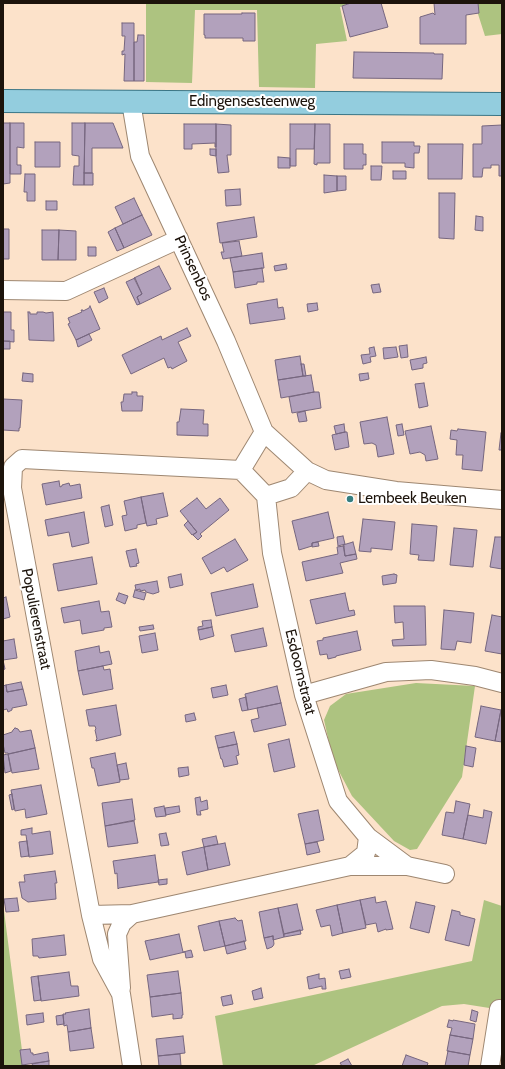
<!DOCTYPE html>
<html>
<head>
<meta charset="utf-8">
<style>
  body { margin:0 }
  #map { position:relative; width:505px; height:1069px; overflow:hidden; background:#fce2ca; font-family:Cabin,sans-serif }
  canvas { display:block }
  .frame { position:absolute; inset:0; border:4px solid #1c130b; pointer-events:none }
</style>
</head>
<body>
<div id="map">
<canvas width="505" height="1069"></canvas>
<div class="frame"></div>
</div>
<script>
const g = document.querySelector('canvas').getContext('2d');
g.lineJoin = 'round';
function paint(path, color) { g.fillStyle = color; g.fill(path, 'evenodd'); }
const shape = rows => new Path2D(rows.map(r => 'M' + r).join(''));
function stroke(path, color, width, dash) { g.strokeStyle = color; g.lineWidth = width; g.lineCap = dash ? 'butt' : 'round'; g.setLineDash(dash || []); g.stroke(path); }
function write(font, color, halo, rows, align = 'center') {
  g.font = font + ' Cabin,sans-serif'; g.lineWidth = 4; g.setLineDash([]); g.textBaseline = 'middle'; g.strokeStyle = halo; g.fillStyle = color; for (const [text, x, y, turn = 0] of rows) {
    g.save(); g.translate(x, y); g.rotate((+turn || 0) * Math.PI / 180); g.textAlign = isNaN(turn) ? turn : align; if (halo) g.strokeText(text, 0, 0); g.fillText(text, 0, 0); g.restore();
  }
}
const green = shape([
  [146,3,350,3,340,7,347,41,316,44,315,88,259,87,257,10,195,10,192,83,146,82],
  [477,3,502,3,502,34,485,36,478,14],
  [416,683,475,686,462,777,417,849,410,850,394,841,352,796,333,760,324,720,330,706,346,694],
  [484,900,502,906,502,1010,464,1004,442,1006,312,1066,223,1066,215,1016,472,961],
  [3,903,24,1066,3,1066]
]);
const building = shape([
  [351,3,381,3,388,27,350,37,342,6,351,3],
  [434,3,478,3,479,13,466,15,466,44,420,44,420,17,433,13,435,15,434,3],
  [242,13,255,13,255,41,243,41,243,38,205,38,205,35,204,35,204,14,242,14,242,13],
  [122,23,134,23,134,81,124,81,125,54,122,55,122,51,124,51,125,36,122,36,122,23],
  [138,35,144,35,144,81,134,81,134,42,137,42,138,35],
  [354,52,434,53,434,54,443,54,442,79,353,78,354,52],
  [3,123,10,123,10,183,3,184,3,123],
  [10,123,24,123,24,148,17,147,17,165,21,165,21,174,10,174,10,123],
  [72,123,85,123,84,185,73,185,74,166,79,166,79,156,72,155,72,123],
  [85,123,113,123,123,148,92,148,92,173,84,173,85,123],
  [184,124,216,124,216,147,215,147,215,143,192,144,192,149,184,149,184,124],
  [216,124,231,125,231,155,227,155,229,172,218,173,216,156,216,124],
  [290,124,315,124,314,149,296,149,296,166,290,166,290,124],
  [315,124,330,124,330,163,317,163,317,165,314,164,315,124],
  [502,125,502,176,499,176,499,165,491,165,491,168,483,168,482,177,473,177,473,144,482,144,482,126,502,125],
  [35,142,60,142,60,167,35,167,35,142],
  [382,142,414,142,414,146,420,146,419,153,414,153,414,168,405,167,405,163,382,163,382,142],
  [344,144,363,144,363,154,366,154,366,165,363,165,363,169,344,169,344,144],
  [428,144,463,144,462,179,428,179,428,144],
  [210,149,216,149,216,156,210,155,210,149],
  [278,157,290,158,290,168,278,168,278,157],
  [371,166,382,166,381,180,371,180,371,166],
  [393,171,406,171,406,179,393,179,393,171],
  [84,173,93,173,93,185,84,185,84,173],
  [25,174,35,174,35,201,27,201,27,192,24,192,25,174],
  [324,175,337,176,337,191,324,193,324,175],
  [337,176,346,176,346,190,337,191,337,176],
  [240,189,241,205,226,206,225,190,240,189],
  [439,193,455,193,454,239,439,238,439,193],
  [134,198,142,215,123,224,115,207,134,198],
  [46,201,57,201,57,210,46,210,46,201],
  [142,215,152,235,124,248,115,228,142,215],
  [476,216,483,217,483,231,475,230,476,216],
  [254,217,257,237,220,243,217,223,254,217],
  [115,228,124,248,117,251,108,232,115,228],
  [3,229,9,229,9,259,3,259,3,229],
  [42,230,59,230,58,260,42,260,42,230],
  [59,230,76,231,76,260,58,260,59,230],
  [239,241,242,256,223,259,221,252,224,252,222,243,239,241],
  [88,247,96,247,96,256,88,256,88,247],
  [262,253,264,268,233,272,230,258,262,253],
  [286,264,287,269,275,271,274,266,286,264],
  [159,266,171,289,140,304,137,297,142,294,134,278,159,266],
  [262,268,264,282,257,282,257,284,235,288,233,272,262,268],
  [135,278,142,294,137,297,140,304,137,305,126,282,135,278],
  [379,284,381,292,373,293,371,285,379,284],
  [104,288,108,298,99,303,94,292,104,288],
  [277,299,278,308,283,307,285,319,250,324,247,304,277,299],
  [317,303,318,310,308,312,307,304,317,303],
  [90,306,100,329,76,340,68,324,70,323,68,318,82,312,81,310,83,310,83,311,89,308,90,306],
  [3,312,11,312,11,330,14,330,14,342,3,341,3,312],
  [28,312,30,312,30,314,37,314,37,312,43,312,46,313,53,312,54,341,29,340,28,312],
  [187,328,191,336,178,342,187,361,172,369,171,367,168,368,164,358,131,374,122,355,161,336,162,340,187,328],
  [89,334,92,340,78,347,76,340,89,334],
  [3,341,10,341,10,349,3,349,3,341],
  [407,345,408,357,401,358,399,346,407,345],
  [374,347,376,356,370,357,371,362,363,364,361,355,370,354,369,348,374,347],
  [396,347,398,357,384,359,383,348,396,347],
  [300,356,303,376,278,380,275,360,300,356],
  [426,357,427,363,423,364,423,368,412,370,410,360,426,357],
  [301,364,304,364,306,376,303,376,301,364],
  [23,373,33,374,33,382,22,381,23,373],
  [368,373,369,379,360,381,359,374,368,373],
  [311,375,314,392,281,398,278,380,311,375],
  [424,383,428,406,419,408,415,384,424,383],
  [132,392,137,392,137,396,143,396,142,411,122,411,121,402,123,402,124,394,132,394,132,392],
  [314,392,319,392,321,408,292,413,289,397,314,392],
  [3,399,22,400,20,428,19,428,19,431,3,430,3,399],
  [181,409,204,410,203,424,208,424,208,436,177,435,177,422,179,422,181,409],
  [305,411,307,421,299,422,297,413,305,411],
  [387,417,394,454,378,457,376,445,372,443,364,444,360,422,387,417],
  [344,424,345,432,336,434,334,426,344,424],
  [402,424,404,435,398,436,396,425,402,424],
  [431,426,438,459,426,461,425,455,420,452,410,454,405,431,431,426],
  [458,429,486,432,482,471,462,469,463,455,456,455,457,440,450,439,451,430,457,431,458,429],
  [345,432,347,432,349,447,335,450,332,435,345,432],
  [501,433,502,433,502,450,499,450,501,433],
  [59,481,60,487,62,486,62,485,69,483,70,486,80,484,82,498,46,505,42,484,59,481],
  [163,493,168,516,156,519,157,524,147,526,141,497,163,493],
  [141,497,146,523,137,525,137,528,125,531,122,516,127,515,124,501,141,497],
  [197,498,206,509,220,498,229,510,200,534,202,536,198,540,193,535,197,532,180,511,197,498],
  [109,505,113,525,105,527,101,507,109,505],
  [84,512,89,543,72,547,69,532,48,536,45,520,84,512],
  [328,512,334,538,312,543,312,546,299,550,292,521,328,512],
  [363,519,395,522,392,550,371,548,371,552,359,551,363,519],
  [188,521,197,532,192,535,184,525,188,521],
  [412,524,437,526,434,561,418,560,419,555,410,554,412,524],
  [454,528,477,530,473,567,450,565,454,528],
  [343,536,345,544,338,546,337,537,343,536],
  [495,537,502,537,502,569,490,567,495,537],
  [235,539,248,560,227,572,224,567,211,574,202,558,235,539],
  [318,542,319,546,312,547,312,543,318,542],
  [353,542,356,554,345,556,343,545,353,542],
  [344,546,345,556,356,554,357,559,340,563,343,573,306,581,302,562,338,554,337,547,344,546],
  [136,549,139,563,136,564,137,566,130,567,126,551,136,549],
  [92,557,97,584,58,591,53,564,92,557],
  [181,574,183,585,170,588,168,577,181,574],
  [394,574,397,575,396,583,383,585,382,576,394,574],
  [157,581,159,592,153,594,146,592,145,590,140,591,140,589,136,590,135,585,157,581],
  [253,584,258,607,216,616,211,593,253,584],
  [135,590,146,593,144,600,133,597,135,590],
  [119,593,128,596,125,604,116,600,119,593],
  [345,593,349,611,354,610,355,615,316,624,310,600,345,593],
  [6,597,10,617,3,619,3,598,6,597],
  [99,601,101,612,109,611,112,627,104,628,104,630,82,634,80,620,64,623,61,608,99,601],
  [394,606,425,606,426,645,393,646,392,640,404,639,403,622,395,623,394,606],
  [444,610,474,613,471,643,457,641,455,650,441,649,444,610],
  [492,615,502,617,502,654,485,651,492,615],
  [211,620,212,627,198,630,198,627,203,626,202,621,211,620],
  [153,625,154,629,140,631,139,627,153,625],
  [212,627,214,636,200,640,198,630,212,627],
  [263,628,267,646,235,652,231,635,263,628],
  [357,631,361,650,336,656,336,657,328,659,327,654,320,655,317,641,323,640,323,638,357,631],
  [155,633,158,650,142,653,139,636,155,633],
  [14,639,17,658,3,660,5,669,3,670,3,641,14,639],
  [99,646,100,653,109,651,112,664,78,671,75,651,99,646],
  [103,666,104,670,110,669,113,689,83,695,78,671,103,666],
  [21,682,23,689,7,692,6,685,21,682],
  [6,685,7,692,23,689,27,705,12,708,12,710,8,712,7,709,3,710,3,686,6,685],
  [226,685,228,695,213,698,211,688,226,685],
  [277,686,281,703,248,710,245,694,277,686],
  [246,697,248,710,242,711,239,699,246,697],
  [281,703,286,725,254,732,251,720,259,718,257,708,281,703],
  [116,705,121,735,96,741,96,740,97,739,95,730,96,729,95,726,89,726,86,710,116,705],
  [481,706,501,710,495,741,475,737,481,706],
  [501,710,502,710,502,742,495,741,501,710],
  [194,713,196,720,186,722,185,715,194,713],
  [15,728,18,729,20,732,31,730,35,748,9,754,8,753,5,753,3,744,3,735,12,732,13,730,15,728],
  [234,732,237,744,218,748,215,736,234,732],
  [289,739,295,767,274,772,268,744,289,739],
  [237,744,239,755,236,756,238,764,224,767,222,759,221,759,218,748,237,744],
  [466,746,476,748,473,767,464,765,466,746],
  [35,748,39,769,12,773,8,754,35,748],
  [115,753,120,782,98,786,94,768,92,768,90,758,115,753],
  [8,754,11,771,5,773,3,755,8,754],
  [126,763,129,779,120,780,117,765,126,763],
  [188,767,189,775,179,777,178,768,188,767],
  [41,785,47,814,26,818,25,809,15,811,11,790,41,785],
  [12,794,14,809,12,810,9,795,12,794],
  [200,797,201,802,207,800,208,809,200,811,201,815,197,815,195,798,200,797],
  [132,799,135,820,105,826,102,803,132,799],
  [456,801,470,804,463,839,442,835,446,812,454,813,456,801],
  [164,806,166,816,156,817,154,808,164,806],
  [179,806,180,812,166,815,165,808,179,806],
  [318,810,324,840,305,844,298,814,318,810],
  [484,810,492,812,486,844,463,839,468,815,483,818,484,810],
  [134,821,138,843,108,847,105,826,134,821],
  [32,828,32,834,50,831,53,854,29,857,26,835,21,835,21,830,32,828],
  [166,833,169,845,161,846,159,834,166,833],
  [216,836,218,844,204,847,202,839,216,836],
  [27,841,29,856,21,857,19,842,27,841],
  [317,842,320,852,307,855,305,844,317,842],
  [225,843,230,865,208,870,204,847,225,843],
  [204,847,208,870,187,875,182,852,204,847],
  [155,855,159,883,158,882,119,888,118,889,117,873,115,874,113,861,155,855],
  [55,871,57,883,55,883,56,899,28,902,22,898,19,882,25,882,24,875,55,871],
  [167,879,167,884,159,885,158,880,167,879],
  [375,897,376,903,386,901,393,929,386,930,386,929,378,932,376,923,366,925,360,900,375,897],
  [17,898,19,911,6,912,4,899,17,898],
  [360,900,366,928,343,933,337,905,360,900],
  [416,902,435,906,429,933,410,928,416,902],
  [297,904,303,930,284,934,278,908,297,904],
  [337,905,343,933,332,936,330,925,321,927,316,910,337,905],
  [278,908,284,937,273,940,273,936,264,938,259,912,278,908],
  [452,910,460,912,460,915,475,919,469,946,445,940,452,910],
  [235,918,238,921,242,920,246,941,225,946,219,921,235,918],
  [219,921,225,946,204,951,198,926,219,921],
  [300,930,301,934,284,937,284,934,300,930],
  [179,934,183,952,191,950,193,957,186,958,185,952,150,960,145,941,160,938,179,934],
  [64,935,66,955,39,958,38,956,33,956,32,939,64,935],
  [273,936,274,944,273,946,272,947,267,949,264,938,273,936],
  [244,941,246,949,227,954,225,946,244,941],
  [349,969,351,977,341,979,339,971,349,969],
  [178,971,181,993,150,997,147,975,178,971],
  [69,972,71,986,78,986,79,996,41,1001,38,976,69,972],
  [319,974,319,979,325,978,326,989,322,989,322,986,309,989,307,977,319,974],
  [38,976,41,1000,34,1001,31,977,38,976],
  [261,988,263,998,254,1000,252,991,261,988],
  [181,993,183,1015,182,1015,182,1018,173,1019,173,1014,152,1017,150,997,181,993],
  [231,995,233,1004,223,1006,221,997,231,995],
  [89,1009,91,1028,68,1032,67,1025,64,1026,63,1014,66,1014,65,1013,89,1009],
  [472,1010,478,1012,476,1022,470,1020,472,1010],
  [43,1013,44,1022,27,1025,26,1015,43,1013],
  [63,1015,64,1024,57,1025,56,1016,63,1015],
  [449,1020,453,1021,453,1020,475,1024,473,1039,450,1035,452,1028,447,1027,449,1020],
  [91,1028,94,1048,70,1051,68,1032,91,1028],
  [450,1035,473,1039,470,1055,447,1051,450,1035],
  [183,1036,185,1053,158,1056,156,1039,183,1036],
  [30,1049,31,1053,33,1053,33,1055,48,1052,49,1061,22,1065,20,1050,30,1049],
  [448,1051,470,1055,468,1066,445,1066,448,1051],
  [180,1054,181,1066,159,1066,158,1056,180,1054],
  [406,1055,428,1063,427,1066,402,1066,406,1055],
  [348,1059,352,1066,342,1066,340,1063,348,1059],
  [49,1061,49,1066,33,1066,32,1064,49,1061]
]);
const minor = shape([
  [131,102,140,156,226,341,264,432,307,471,326,480,396,491,502,500],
  [3,290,66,291,179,239],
  [241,470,264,432],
  [241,470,266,496],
  [266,496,272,553,304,695,338,801,368,837,407,866,445,874],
  [266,496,291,488,307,471],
  [304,695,386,672,431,670,475,676,502,683],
  [350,866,407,866],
  [91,915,132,914,350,866,366,853,368,837],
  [121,988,117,934,122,923,132,914],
  [132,1066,121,994,102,959,91,915,12,488,13,467,22,459,241,470],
  [490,1066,499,1009]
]);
const major = shape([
  [3,101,502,104]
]);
const markers = [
  [350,499,4,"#367e7f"]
];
const streetNames = [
  ["Edingensesteenweg",252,102],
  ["Prinsenbos",193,268,65],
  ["Populierenstraat",36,619,79],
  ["Esdoornstraat",300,672,76]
];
const poiNames = [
  ["Lembeek Beuken",358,499]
];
paint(green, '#adc380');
paint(building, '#b2a1bc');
stroke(building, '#76667f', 1);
stroke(minor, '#9e8771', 20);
stroke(major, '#3b7686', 24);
stroke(minor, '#fff', 18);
stroke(major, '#93cdde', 22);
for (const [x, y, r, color] of markers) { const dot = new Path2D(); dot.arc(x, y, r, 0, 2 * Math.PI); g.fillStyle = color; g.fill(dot); stroke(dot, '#fff', 1.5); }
write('15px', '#1c130b', '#fff', streetNames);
write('15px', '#1c130b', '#fff', poiNames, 'left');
</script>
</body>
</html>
